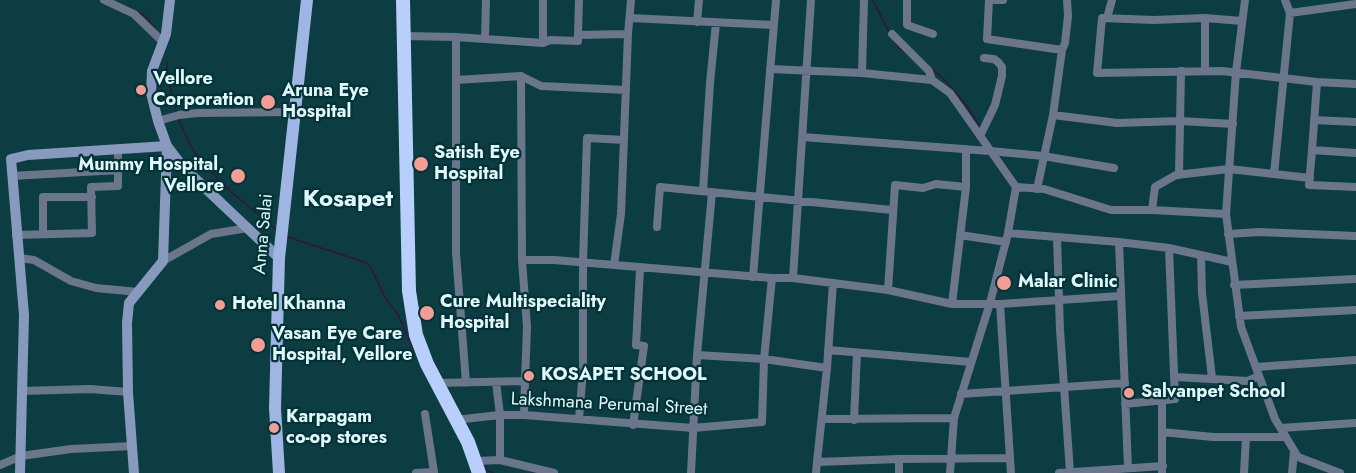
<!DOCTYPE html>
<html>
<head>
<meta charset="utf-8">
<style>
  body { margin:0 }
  canvas { display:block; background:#0b3d42 }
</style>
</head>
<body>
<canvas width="1356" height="473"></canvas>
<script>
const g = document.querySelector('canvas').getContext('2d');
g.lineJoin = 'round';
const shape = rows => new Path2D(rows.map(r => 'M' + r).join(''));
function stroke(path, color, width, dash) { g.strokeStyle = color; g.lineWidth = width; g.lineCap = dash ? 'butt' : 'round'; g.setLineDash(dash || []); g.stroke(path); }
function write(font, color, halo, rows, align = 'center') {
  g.font = font + ' Jost,sans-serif'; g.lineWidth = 4.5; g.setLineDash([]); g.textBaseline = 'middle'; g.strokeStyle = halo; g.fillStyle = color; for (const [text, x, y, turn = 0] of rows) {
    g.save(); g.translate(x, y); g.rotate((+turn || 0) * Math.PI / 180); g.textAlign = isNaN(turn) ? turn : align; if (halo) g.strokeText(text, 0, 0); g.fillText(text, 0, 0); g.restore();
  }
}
const stream = shape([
  [873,0,890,34],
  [122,5,145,16,156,30],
  [894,41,899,48,905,52],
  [167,62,167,73,176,111],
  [932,69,942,77,967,106,980,127],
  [178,118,189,143,200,160,230,191,277,230],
  [288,237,364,262,370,266,386,299,398,315,416,354],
  [483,468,493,473]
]);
const street = shape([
  [104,0,134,14,162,41],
  [907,0,907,25,933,34],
  [989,0,987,39,1062,50],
  [995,0,1003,0],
  [1245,0,1236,72,1226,214,1241,327,1275,419,1298,457,1340,473],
  [1285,0,1290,13,1356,4],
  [630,18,773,25],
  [1107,18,1112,0],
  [1205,18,1205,71],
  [1242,21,1205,18,1154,20,1102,18,1097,73,1222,71,1317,82,1312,150,1356,153],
  [697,22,699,0],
  [892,34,929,71,932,80],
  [578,35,579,0],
  [404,36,456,37,543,43,550,40,578,41,578,35,628,34],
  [456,37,456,253,466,383],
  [485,39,486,0],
  [543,43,543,0],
  [770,69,862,73,932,80,950,93,1016,187,1008,233,990,303,954,418,950,473],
  [862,73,864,0],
  [456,80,521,76,541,86,626,90],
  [1317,82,1356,84],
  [1053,115,1117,123,1180,121,1233,124],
  [1314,120,1356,122],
  [158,121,179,115,197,113,295,112],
  [980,136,995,105,1002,76,1002,67,998,62,994,59,984,58],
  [802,137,990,151,1043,156,1114,168],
  [1312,150,1309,185,1356,187],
  [1274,174,1290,13],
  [1179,175,1181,71],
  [12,176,119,170],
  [1016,187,1044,189,1111,210,1152,210,1226,214],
  [1037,189,1053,115,1062,50,1065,43,1068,16,1067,0],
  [703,191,710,83,716,23],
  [1152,210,1155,187,1176,175,1229,169,1310,178],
  [657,227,660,187,892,210],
  [43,233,43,197,92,197],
  [1008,233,1119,242,1169,248,1232,262],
  [1228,234,1259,232,1356,236],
  [16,235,92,233,91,187,118,186,118,150],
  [960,235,1006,242],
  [1057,237,1060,330,1070,472],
  [1119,242,1128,468],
  [1201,255,1202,293,1212,378],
  [19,258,34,260,71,281,96,288,138,292],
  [522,260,554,260,772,278,793,278,888,290,952,304,1000,304,1120,296],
  [163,261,211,234,248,228],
  [614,265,621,214,628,34,631,0],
  [753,277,776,0],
  [793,278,811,0],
  [1234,285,1356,279],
  [888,290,895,185,923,188,936,184,966,187],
  [952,304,966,187,966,149],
  [1000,304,1011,473],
  [1239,316,1356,310],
  [828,350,971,362],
  [697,355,764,359,827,368,833,283],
  [1256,367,1356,360],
  [1175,377,1248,381,1259,376],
  [496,382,500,415,500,460],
  [436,383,525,381,527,327,522,260,521,76],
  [22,391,90,389,128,392],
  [961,394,1125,383],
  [1162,402,1162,473],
  [1125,404,1175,399,1169,248],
  [524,415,525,381],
  [579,419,583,370,583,262,587,138,624,140],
  [823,419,954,418],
  [455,420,500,415,524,415,693,428,762,422,764,359,772,278],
  [854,420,857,353],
  [633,425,644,346,636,345,640,268],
  [1281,428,1356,423],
  [1162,432,1213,437,1286,437],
  [476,461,500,460,554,473],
  [817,462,827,368],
  [0,465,21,456,71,449,132,446],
  [416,473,434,472,425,414],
  [691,473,697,355,712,192],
  [816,473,817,462,899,459,1010,458],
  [899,473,899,459],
  [1059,473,1163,466],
  [1244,473,1246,437],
  [1292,473,1294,451]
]);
const secondary = shape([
  [170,0,166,34,152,71,151,93,158,121,167,146,183,167,279,258],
  [20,473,24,315,11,159,28,155,167,146,163,261,129,303,127,323,128,392,134,473]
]);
const primary = shape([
  [279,473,275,408,279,258,307,0]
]);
const highway = shape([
  [403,0,409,291,416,335,427,364,468,442,479,473]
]);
const markers = [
  [141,90,6,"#f59c94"],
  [268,102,8,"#f59c94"],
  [421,164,8,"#f59c94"],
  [238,176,8,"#f59c94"],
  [1004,283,8,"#f59c94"],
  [220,305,6,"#f59c94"],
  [427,313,8,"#f59c94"],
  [258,345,8,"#f59c94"],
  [529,376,6,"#f59c94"],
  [1129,393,6,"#f59c94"],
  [274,428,6,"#f59c94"]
];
const poiNames = [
  ["Vellore",153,80],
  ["Corporation",153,101],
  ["Aruna Eye",282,92],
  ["Hospital",282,113],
  ["Satish Eye",434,154],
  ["Hospital",434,175],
  ["Mummy Hospital,",224,166,"right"],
  ["Vellore",224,187,"right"],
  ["Malar Clinic",1018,283],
  ["Cure Multispeciality",440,303],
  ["Hospital",440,324],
  ["Hotel Khanna",232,305],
  ["Vasan Eye Care",272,335],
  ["Hospital, Vellore",272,356],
  ["KOSAPET SCHOOL",541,376],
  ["Salvanpet School",1141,393],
  ["Karpagam",286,418],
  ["co-op stores",286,439]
];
const streetNames = [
  ["Anna Salai",264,234,-85],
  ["Lakshmana Perumal Street",609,405,3]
];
const districtNames = [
  ["Kosapet",348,200]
];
stroke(stream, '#39133c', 1.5);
stroke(street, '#6b768d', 8);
stroke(secondary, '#8899be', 10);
stroke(primary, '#9fb5e4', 12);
stroke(highway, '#b8cefb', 14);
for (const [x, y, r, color] of markers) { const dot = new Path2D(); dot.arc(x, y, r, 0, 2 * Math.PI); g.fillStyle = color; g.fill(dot); stroke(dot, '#003237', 2); }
write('bold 18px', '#e2fafd', '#003237', poiNames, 'left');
write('18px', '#e2fafd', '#003237', streetNames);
write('bold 24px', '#e2fafd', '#003237', districtNames);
</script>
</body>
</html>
